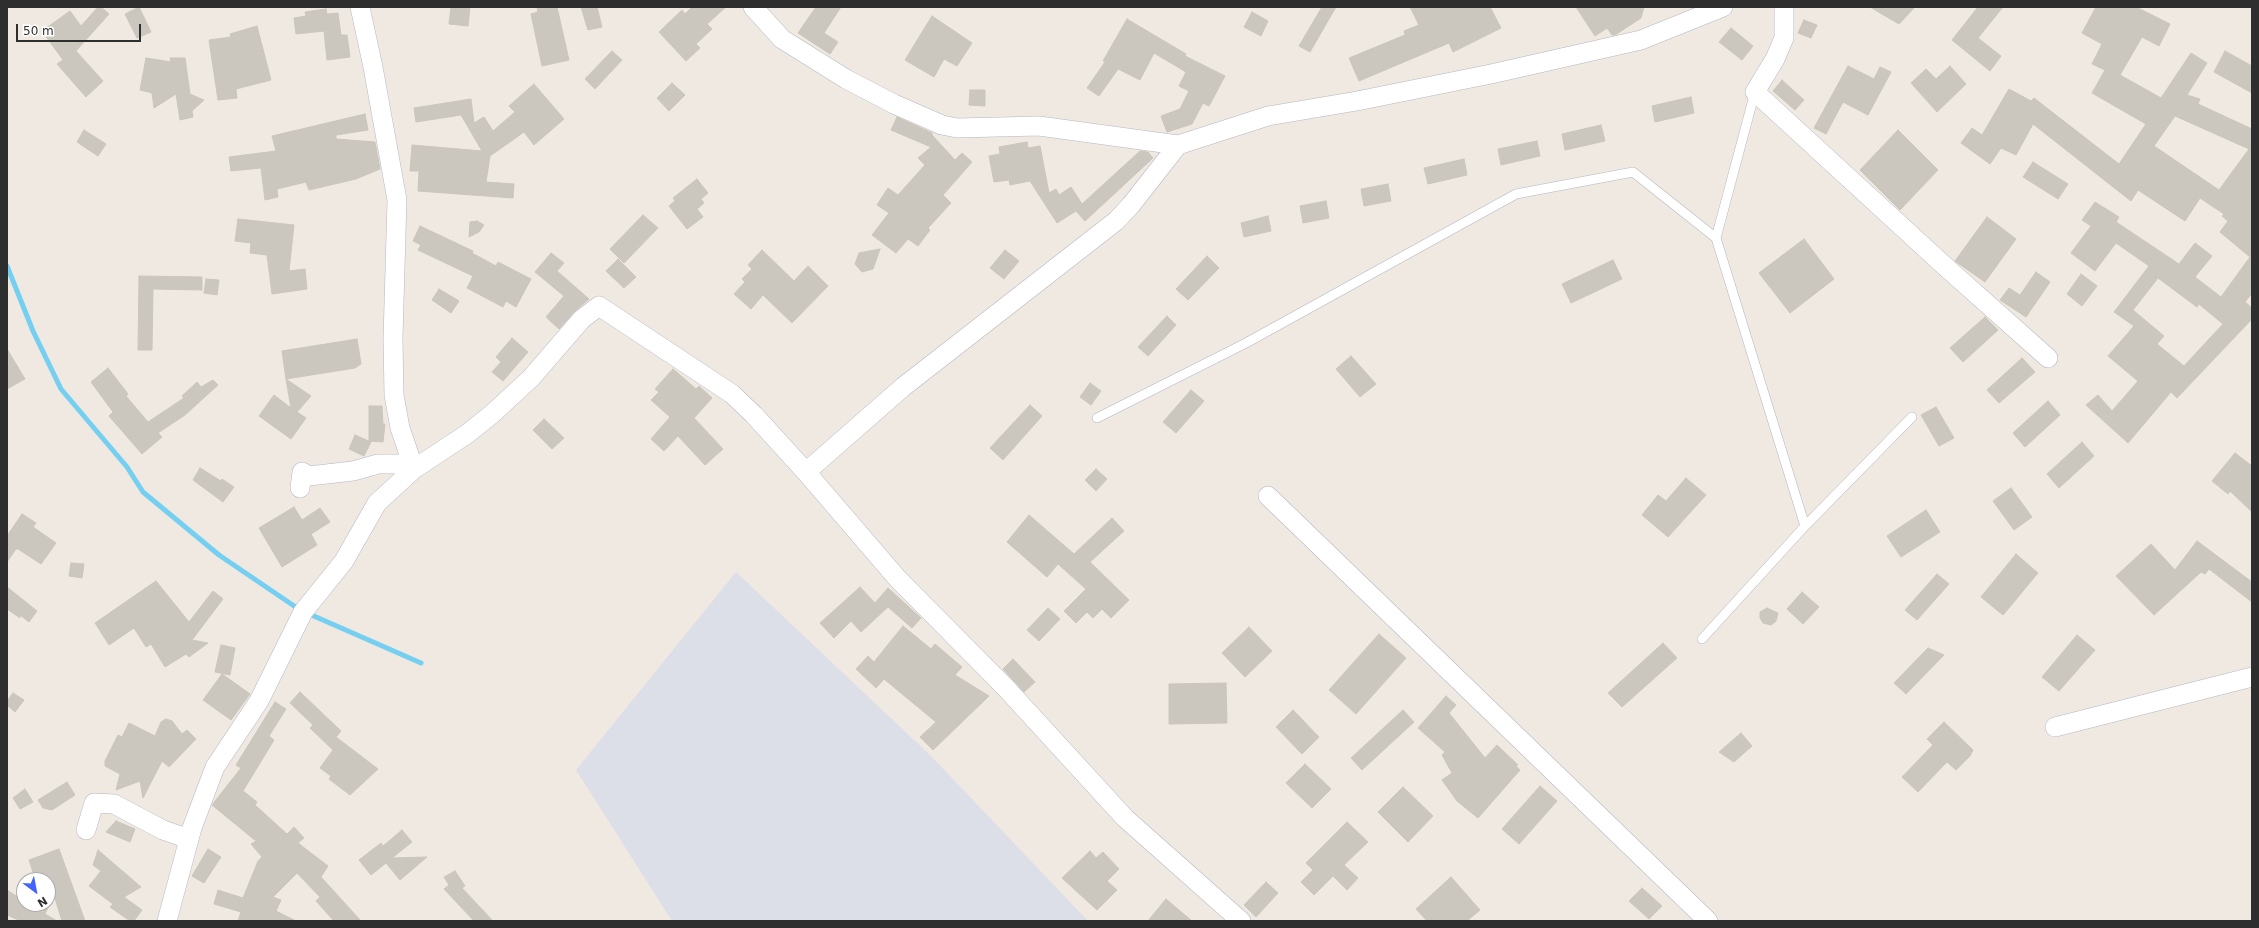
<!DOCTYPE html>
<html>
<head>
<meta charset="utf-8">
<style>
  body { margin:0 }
  #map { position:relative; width:2259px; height:928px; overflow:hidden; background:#efe9e1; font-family:"DejaVu Sans",sans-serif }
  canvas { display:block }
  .frame { position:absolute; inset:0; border:8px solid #2e2e2e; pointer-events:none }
  .north { position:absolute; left:16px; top:872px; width:40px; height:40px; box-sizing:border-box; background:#fff; border:1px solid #ababab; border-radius:50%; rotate:148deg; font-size:11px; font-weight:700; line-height:16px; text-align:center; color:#2e2e2e }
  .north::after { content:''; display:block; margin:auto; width:14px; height:18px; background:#4264fb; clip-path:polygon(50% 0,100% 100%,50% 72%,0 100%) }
  .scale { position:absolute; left:16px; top:24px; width:125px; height:18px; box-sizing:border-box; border:2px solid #2e2e2e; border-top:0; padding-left:5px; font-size:12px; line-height:14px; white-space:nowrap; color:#2e2e2e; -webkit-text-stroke:3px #fff; paint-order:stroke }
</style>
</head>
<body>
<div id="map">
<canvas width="2259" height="928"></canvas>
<div class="frame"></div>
<div class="north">N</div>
<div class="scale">50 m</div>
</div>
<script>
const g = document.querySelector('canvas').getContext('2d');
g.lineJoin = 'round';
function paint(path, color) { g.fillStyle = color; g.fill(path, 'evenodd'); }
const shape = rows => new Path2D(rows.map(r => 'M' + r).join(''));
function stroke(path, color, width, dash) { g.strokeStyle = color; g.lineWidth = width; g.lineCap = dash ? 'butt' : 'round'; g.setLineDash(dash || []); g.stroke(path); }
const airport = shape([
  [736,572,932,757,1088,921,672,921,576,770]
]);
const stream = shape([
  [7,266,33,331,61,389,127,467,143,492,219,555,300,610],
  [307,613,421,663]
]);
const building = shape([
  [98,7,101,7,109,14,76,51,103,81,86,97,57,64,63,60,42,31,70,11,81,26,98,7],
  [139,7,151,32,137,38,125,14,139,7],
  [451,7,470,7,468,26,449,24,451,7],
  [537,7,557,7,569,60,542,66,531,14,538,12,537,7],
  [581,7,597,7,602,27,588,30,581,7],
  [692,7,726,7,707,24,712,29,696,44,700,48,686,61,659,32,682,10,685,14,692,7],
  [816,7,841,7,824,33,838,42,830,54,798,33,816,7],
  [1322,7,1336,7,1310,52,1299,46,1322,7],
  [1410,7,1490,7,1501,28,1453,52,1449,43,1359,81,1349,58,1405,35,1404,31,1419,25,1410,7],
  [1576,7,1644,7,1641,18,1615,35,1612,35,1607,28,1595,36,1576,7],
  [1870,7,1915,7,1899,24,1870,7],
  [1978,7,2003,7,1978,38,2001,56,1990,71,1952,40,1978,7],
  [2096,7,2136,7,2170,24,2159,46,2142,37,2120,75,2161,98,2191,53,2207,63,2187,95,2200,99,2198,104,2252,129,2252,293,2245,302,2252,308,2252,319,2177,398,2171,392,2128,443,2086,405,2098,395,2112,411,2138,381,2108,356,2134,326,2114,312,2149,266,2116,243,2095,271,2071,253,2091,226,2082,220,2095,202,2119,217,2116,222,2179,264,2195,243,2212,256,2195,277,2221,297,2250,257,2220,232,2228,221,2222,216,2224,214,2200,198,2185,221,2138,190,2131,201,2033,124,2016,155,2001,148,1990,164,1961,143,1972,128,1982,135,2009,89,2031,101,2034,98,2119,164,2146,124,2092,93,2105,70,2092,64,2102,44,2082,33,2096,7],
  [2175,116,2249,149,2219,190,2154,146,2175,116],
  [2158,278,2197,307,2199,304,2223,324,2184,366,2157,344,2164,336,2133,310,2158,278],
  [326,9,327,14,338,13,341,35,347,35,350,57,327,60,324,31,296,34,294,18,306,16,305,12,326,9],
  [1252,12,1268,21,1261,36,1244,27,1252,12],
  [932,16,972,43,957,66,944,59,934,77,905,60,932,16],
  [1127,19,1186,54,1185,56,1225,76,1209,106,1203,103,1192,124,1167,132,1161,116,1180,109,1189,91,1179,86,1186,72,1154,53,1140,80,1118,69,1099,96,1087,88,1105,62,1103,61,1127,19],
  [1804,20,1817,25,1811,38,1798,33,1804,20],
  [257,26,271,80,236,89,237,98,218,100,209,40,231,37,230,34,257,26],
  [1731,28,1753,46,1742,60,1719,42,1731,28],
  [612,51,622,60,595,89,585,79,612,51],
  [2225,51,2252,66,2252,93,2214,72,2225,51],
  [146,58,171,62,170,58,185,58,190,94,204,100,192,111,193,117,180,120,176,94,154,108,152,93,140,90,146,58],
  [1848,66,1874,79,1880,67,1891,72,1868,115,1843,102,1826,134,1814,128,1848,66],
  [1950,66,1966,84,1937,112,1911,83,1926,69,1936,79,1950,66],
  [1782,80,1804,100,1795,110,1773,91,1782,80],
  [672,83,685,95,669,111,657,98,672,83],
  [534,84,564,119,534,145,524,132,490,156,486,182,514,184,513,198,418,191,419,171,410,171,412,145,482,151,461,115,416,122,414,108,471,99,474,123,484,117,493,131,515,112,509,106,534,84],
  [970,90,985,90,985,106,969,105,970,90],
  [1691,97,1694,113,1655,122,1652,106,1691,97],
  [365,114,368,130,336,135,336,139,375,142,380,169,356,179,309,190,306,182,277,189,278,197,265,200,261,168,231,171,229,157,276,151,272,136,365,114],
  [897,117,932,133,932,135,955,160,962,153,972,162,943,195,951,203,928,228,930,230,918,246,908,239,896,253,872,235,889,213,877,205,888,188,898,195,925,165,918,158,931,147,891,130,897,117],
  [1601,125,1605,141,1565,150,1562,134,1601,125],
  [84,130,106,144,98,156,77,142,84,130],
  [1898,130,1938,170,1900,210,1860,170,1898,130],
  [1537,141,1540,156,1501,165,1498,149,1537,141],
  [1027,142,1028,148,1040,146,1049,193,1056,189,1059,195,1071,187,1082,204,1140,151,1148,152,1153,158,1085,221,1076,211,1057,223,1030,181,1010,185,1009,180,994,182,989,156,1000,154,999,147,1027,142],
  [1464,159,1467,175,1428,184,1424,168,1464,159],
  [2033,162,2068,184,2058,199,2023,177,2033,162],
  [697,179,708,193,701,199,704,203,697,209,703,217,687,229,669,206,675,201,673,198,697,179],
  [1388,184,1391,201,1364,206,1361,189,1388,184],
  [1326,201,1329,218,1303,223,1300,206,1326,201],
  [643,215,658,228,624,263,610,249,643,215],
  [1268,216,1271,231,1244,237,1241,223,1268,216],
  [1987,217,2016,239,1985,282,1955,261,1987,217],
  [238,219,294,225,289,271,305,269,307,289,272,294,267,255,250,253,251,243,235,241,238,219],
  [477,221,484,225,479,232,469,237,470,222,477,221],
  [420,226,473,251,472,253,496,266,498,262,531,279,516,307,506,301,503,307,467,288,473,276,418,250,421,245,413,241,420,226],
  [1804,239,1834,279,1790,313,1759,273,1804,239],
  [880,249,873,269,862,272,855,264,859,253,880,249],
  [762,250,794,281,808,266,828,286,792,323,763,295,751,309,734,294,745,282,742,279,752,269,748,265,762,250],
  [1005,250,1019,261,1004,279,990,268,1005,250],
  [551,253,564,263,557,271,589,299,574,312,559,329,546,317,564,296,535,272,551,253],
  [1207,256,1219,268,1188,300,1176,289,1207,256],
  [618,259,636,277,624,288,606,271,618,259],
  [1613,260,1622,279,1571,303,1562,284,1613,260],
  [2036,272,2050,282,2026,317,2000,300,2009,288,2020,295,2036,272],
  [2081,274,2097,286,2082,306,2067,294,2081,274],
  [139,276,202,277,202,290,153,289,152,350,138,350,139,276],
  [206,279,219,280,217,295,204,293,206,279],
  [439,289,459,301,451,313,432,300,439,289],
  [1167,316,1176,325,1148,356,1138,347,1167,316],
  [1985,317,1998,330,1963,362,1950,348,1985,317],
  [512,338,528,352,503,381,492,372,501,362,496,357,512,338],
  [357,339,361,364,355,368,286,379,282,351,357,339],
  [7,349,25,379,7,389,7,349],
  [1351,356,1376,384,1360,397,1336,369,1351,356],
  [2022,358,2035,372,1999,403,1987,390,2022,358],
  [108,368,128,394,126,396,148,422,184,398,182,396,197,382,201,387,213,380,218,385,185,415,158,433,162,437,142,454,109,416,113,412,91,382,108,368],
  [673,369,696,389,699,386,712,398,694,418,723,449,705,465,678,436,664,451,651,439,670,417,651,400,659,392,655,389,673,369],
  [286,379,311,396,297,412,306,418,291,439,259,416,274,395,291,408,286,379],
  [1090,383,1101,391,1091,405,1080,397,1090,383],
  [1191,390,1204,401,1176,433,1163,422,1191,390],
  [2048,401,2060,415,2025,447,2013,433,2048,401],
  [1030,405,1042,416,1003,460,990,448,1030,405],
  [369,406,382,406,383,424,385,424,383,442,369,441,369,406],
  [1936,407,1954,438,1939,446,1921,415,1936,407],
  [544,419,564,438,552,449,533,430,544,419],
  [355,435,371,442,364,456,349,449,355,435],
  [2082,442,2094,456,2059,488,2047,474,2082,442],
  [2235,453,2252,466,2252,512,2230,491,2228,494,2212,481,2235,453],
  [200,468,221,481,222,479,234,487,223,502,193,480,200,468],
  [1096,469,1107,479,1096,491,1085,480,1096,469],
  [1686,478,1706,495,1668,537,1642,515,1658,495,1666,501,1686,478],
  [2011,488,2032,517,2014,530,1993,501,2011,488],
  [294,507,302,520,320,508,330,522,311,534,317,545,282,567,259,528,294,507],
  [1926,510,1940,532,1901,557,1887,536,1926,510],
  [22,514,36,523,33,527,56,543,41,564,18,549,16,549,7,562,7,536,22,514],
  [1029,515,1074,554,1112,518,1124,531,1090,562,1129,600,1111,618,1102,609,1093,618,1087,612,1076,623,1064,611,1086,589,1058,564,1047,577,1007,542,1029,515],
  [2197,541,2252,582,2252,602,2209,569,2205,574,2201,572,2154,615,2116,576,2151,544,2175,570,2197,541],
  [2016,554,2038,573,2003,615,1981,597,2016,554],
  [71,563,84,564,82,578,69,576,71,563],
  [1937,574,1949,584,1917,620,1905,610,1937,574],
  [156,581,189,622,213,591,223,599,192,640,208,643,189,657,186,654,165,667,151,644,146,647,134,628,109,645,95,623,156,581],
  [7,587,37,611,29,622,20,615,20,618,7,609,7,587],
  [860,587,875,603,888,588,921,618,912,628,888,607,861,632,851,621,834,638,820,623,860,587],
  [1802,592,1819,607,1803,624,1787,609,1802,592],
  [1048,608,1060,619,1039,641,1027,630,1048,608],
  [1767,608,1778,613,1776,621,1771,625,1763,623,1760,618,1760,612,1767,608],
  [903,626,931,649,935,644,962,667,955,675,989,696,933,750,920,737,936,722,884,679,876,688,856,669,868,656,874,662,903,626],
  [1249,627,1272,651,1245,677,1222,653,1249,627],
  [1379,634,1406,658,1356,714,1329,690,1379,634],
  [2077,635,2095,650,2059,691,2042,677,2077,635],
  [1663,643,1677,658,1622,707,1608,693,1663,643],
  [221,645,235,648,230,675,215,672,221,645],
  [1928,648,1944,655,1906,694,1894,683,1928,648],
  [1013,659,1035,682,1024,692,1003,669,1013,659],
  [222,674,250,694,231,720,203,700,222,674],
  [1226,683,1227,723,1169,724,1169,684,1226,683],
  [300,692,341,731,336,737,378,769,350,795,329,779,331,776,320,768,333,750,310,728,313,725,290,703,300,692],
  [13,693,24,700,15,712,7,705,7,701,13,693],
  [1446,696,1456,705,1449,713,1485,758,1497,745,1518,765,1516,766,1520,770,1478,818,1457,801,1442,780,1452,773,1442,755,1445,752,1418,728,1446,696],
  [275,702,286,709,269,736,274,740,243,791,257,802,255,805,287,834,294,827,304,838,298,843,328,866,321,877,361,921,334,921,316,901,320,897,297,873,273,897,281,900,276,911,296,921,238,921,241,912,214,904,218,890,243,898,258,861,262,857,251,844,256,841,212,805,241,768,236,765,275,702],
  [1293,710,1319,737,1302,754,1276,727,1293,710],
  [1403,710,1414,722,1362,770,1351,758,1403,710],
  [166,719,172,721,182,734,187,730,196,739,169,767,162,761,143,798,140,781,116,790,120,774,105,766,105,761,118,735,122,737,129,723,155,736,161,722,166,719],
  [1944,722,1973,750,1970,756,1956,770,1947,762,1918,792,1902,777,1933,745,1927,739,1944,722],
  [1741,733,1752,746,1734,762,1719,752,1741,733],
  [1305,764,1331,789,1312,808,1286,783,1305,764],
  [67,782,75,795,52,810,43,808,38,800,67,782],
  [1540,786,1557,801,1519,844,1502,829,1540,786],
  [1403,787,1433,816,1408,842,1378,812,1403,787],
  [25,789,33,802,20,809,13,798,25,789],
  [116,821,135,829,130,842,106,832,116,821],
  [1347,822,1368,842,1344,865,1358,878,1347,890,1333,876,1314,895,1301,882,1313,870,1306,863,1347,822],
  [402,830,412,842,392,858,427,857,400,880,386,863,371,875,359,860,381,843,383,846,402,830],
  [59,849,85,921,62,921,54,895,45,914,57,921,21,921,7,915,7,890,24,901,24,904,29,904,44,913,40,904,48,904,48,880,31,880,30,877,34,875,29,860,59,849],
  [208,849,221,857,204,883,192,876,208,849],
  [98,850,141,887,124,897,142,910,134,921,130,921,110,907,113,904,89,886,101,871,93,865,98,850],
  [1090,851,1096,858,1103,852,1119,869,1107,881,1117,890,1097,910,1062,878,1090,851],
  [455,871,465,886,462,888,493,921,474,921,444,889,449,885,444,877,455,871],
  [1451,877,1480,910,1467,921,1427,921,1416,909,1451,877],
  [1266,882,1278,893,1256,917,1244,905,1266,882],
  [1642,888,1662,906,1649,919,1629,901,1642,888],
  [1166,899,1192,921,1148,921,1166,899]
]);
const lane = shape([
  [1097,418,1246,343,1516,194,1633,172,1716,238],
  [1805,526,1912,417],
  [1702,639,1805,526,1716,238,1755,92]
]);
const street = shape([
  [360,7,373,67,397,200,393,338,394,395,400,428,414,469],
  [753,7,782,39,846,79,894,104,942,125,957,128,1039,126,1178,145],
  [1784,7,1784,38,1775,59,1755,92,1948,269,2048,358],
  [300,488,302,472,309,476,353,471,378,464,399,464,410,473],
  [1268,496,1708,921],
  [2055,727,2252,677],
  [86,830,94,803,114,804,163,830,189,839],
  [167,921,192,828,215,767,259,701,303,612,344,561,377,503,414,469,467,434,492,414,531,378,582,319,599,306,732,394,754,415,806,472],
  [1241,921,1125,818,1005,687,897,578,806,472,903,387,1116,221,1131,205,1178,145,1268,116,1357,101,1491,74,1641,40,1723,7]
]);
paint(airport, '#dcdee8');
stroke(stream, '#75cff0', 5);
paint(building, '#cbc7bf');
stroke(building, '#cbc5ba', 1);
stroke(lane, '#b4b7c1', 10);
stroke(street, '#b4b7c1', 20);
stroke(lane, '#fff', 9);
stroke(street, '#fff', 19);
</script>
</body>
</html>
